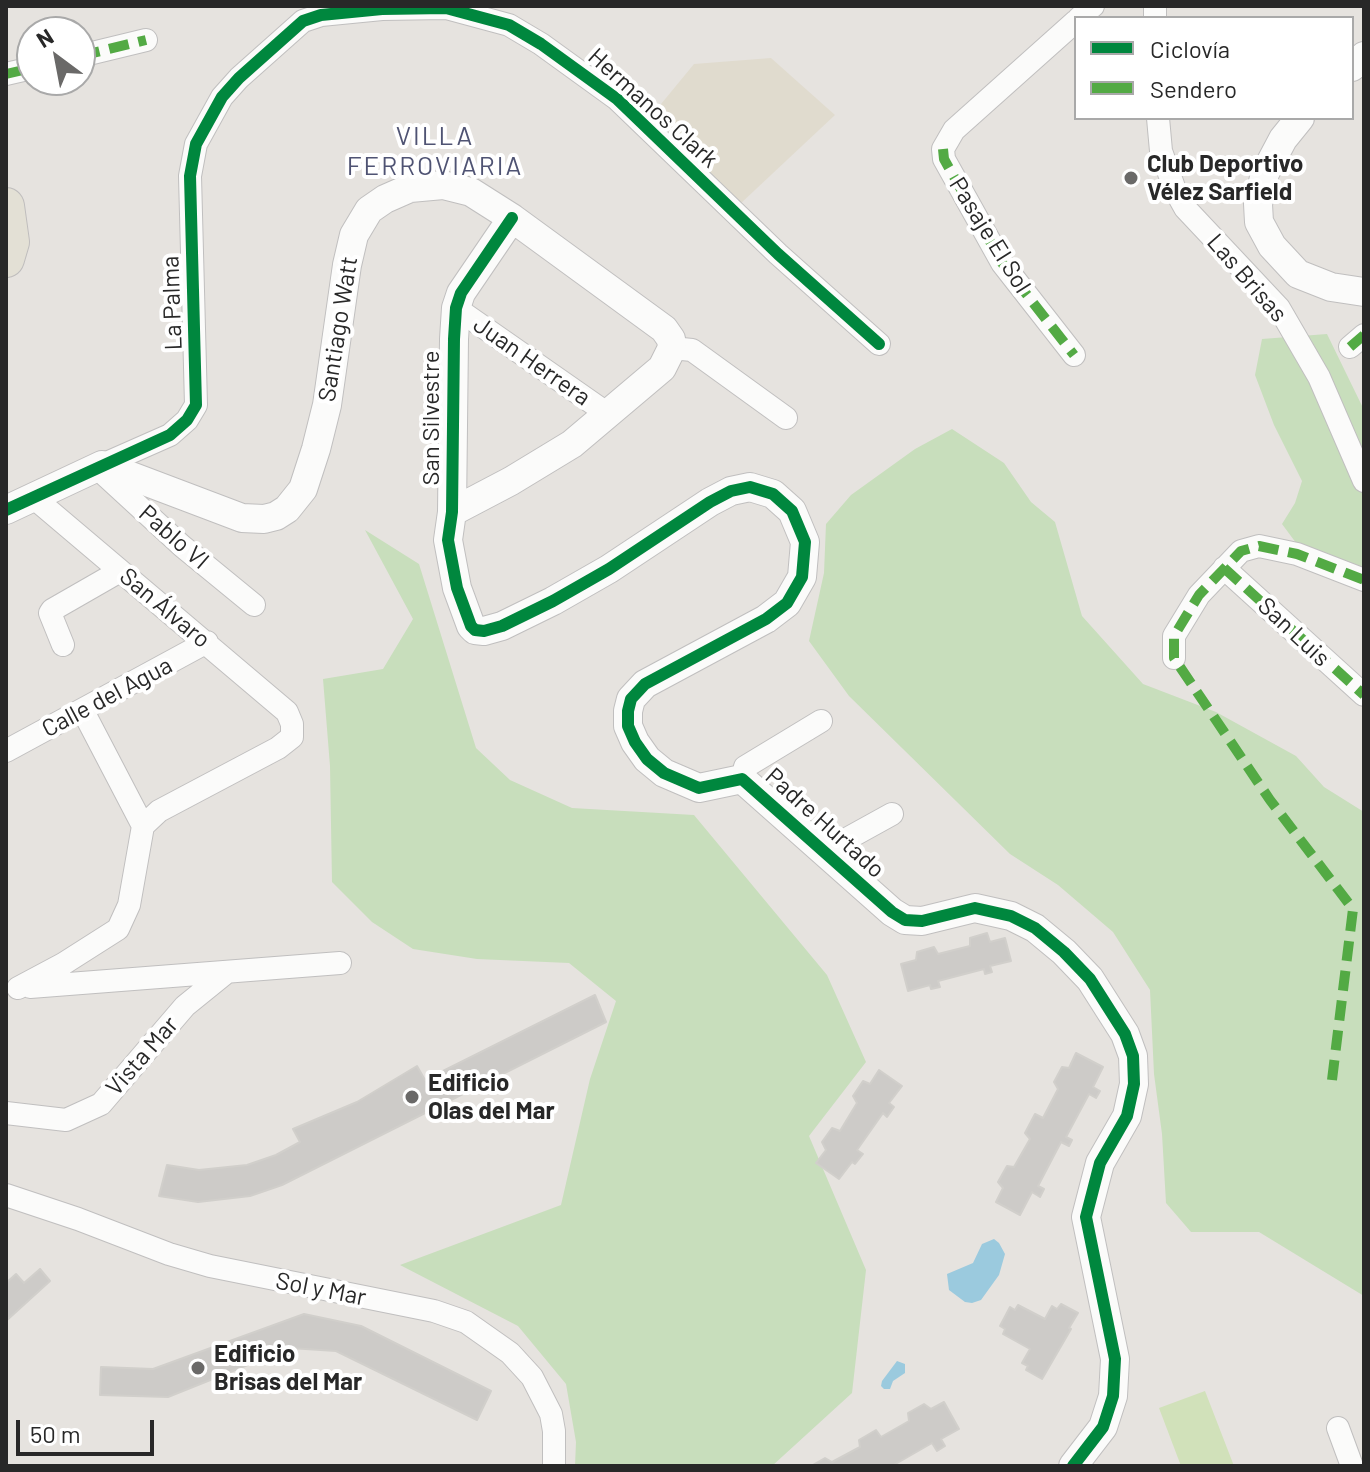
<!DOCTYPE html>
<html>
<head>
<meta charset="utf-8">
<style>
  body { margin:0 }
  #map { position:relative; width:1370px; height:1472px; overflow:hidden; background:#e6e3df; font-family:Barlow,sans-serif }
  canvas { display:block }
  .frame { position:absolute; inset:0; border:8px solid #282828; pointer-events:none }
  .legend { position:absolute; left:1074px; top:16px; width:280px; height:104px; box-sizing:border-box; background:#fff; border:2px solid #a9a9a9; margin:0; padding:10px 14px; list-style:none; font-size:24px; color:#282828 }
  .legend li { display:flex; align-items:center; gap:16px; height:40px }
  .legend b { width:40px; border:2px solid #a9a9a9 }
  .north { position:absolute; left:16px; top:16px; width:80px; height:80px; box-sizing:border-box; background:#fff; border:2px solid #a9a9a9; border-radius:50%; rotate:328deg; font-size:22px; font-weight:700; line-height:32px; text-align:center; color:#282828 }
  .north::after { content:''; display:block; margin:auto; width:28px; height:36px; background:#6a6968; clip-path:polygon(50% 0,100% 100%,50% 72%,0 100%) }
  .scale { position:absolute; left:16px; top:1420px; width:138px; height:36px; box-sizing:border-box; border:4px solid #282828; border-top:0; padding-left:10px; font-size:24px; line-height:28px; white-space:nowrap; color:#282828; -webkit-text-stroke:6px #fff; paint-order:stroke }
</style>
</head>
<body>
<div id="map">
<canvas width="1370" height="1472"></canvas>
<div class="frame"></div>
<ul class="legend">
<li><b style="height:10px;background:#00873e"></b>Ciclovía</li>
<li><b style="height:10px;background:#53aa44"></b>Sendero</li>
</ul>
<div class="north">N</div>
<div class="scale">50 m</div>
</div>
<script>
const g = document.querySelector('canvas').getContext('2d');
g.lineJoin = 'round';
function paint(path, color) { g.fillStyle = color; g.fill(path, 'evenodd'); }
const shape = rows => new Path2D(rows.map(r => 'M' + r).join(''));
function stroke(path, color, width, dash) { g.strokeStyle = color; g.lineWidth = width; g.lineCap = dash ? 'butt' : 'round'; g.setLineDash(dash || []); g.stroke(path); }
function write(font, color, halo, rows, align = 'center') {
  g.font = font + ' Barlow,sans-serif'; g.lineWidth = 8; g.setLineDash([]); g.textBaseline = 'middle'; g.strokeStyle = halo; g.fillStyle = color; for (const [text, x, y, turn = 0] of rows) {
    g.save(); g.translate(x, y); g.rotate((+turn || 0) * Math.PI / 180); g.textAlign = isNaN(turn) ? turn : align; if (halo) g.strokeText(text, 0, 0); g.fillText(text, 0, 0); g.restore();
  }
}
const education = shape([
  [771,58,835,115,739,205,652,115,694,64]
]);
const green = shape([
  [1327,334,1364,410,1364,570,1305,555,1282,524,1295,503,1302,481,1274,425,1255,375,1262,339],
  [952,429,1004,463,1031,502,1055,522,1082,616,1143,684,1216,712,1296,756,1324,787,1364,812,1364,1296,1259,1232,1191,1232,1166,1203,1162,1134,1154,1074,1150,990,1113,932,1058,885,1010,854,849,696,809,641,824,573,826,524,851,495,915,449],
  [365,530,419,564,476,748,510,780,572,808,694,815,827,975,866,1062,809,1136,866,1270,852,1393,772,1466,575,1466,576,1442,566,1384,518,1326,400,1265,561,1205,590,1079,616,1001,569,963,477,959,413,949,372,922,332,882,330,766,323,679,383,669,413,619]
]);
const pitch = shape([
  [1205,1391,1234,1466,1181,1466,1159,1408]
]);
const water = shape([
  [994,1239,999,1243,1005,1254,999,1275,981,1300,972,1303,965,1302,949,1290,947,1274,973,1263,982,1244],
  [897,1361,905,1364,905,1373,893,1381,890,1389,884,1389,881,1386,882,1381]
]);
const building = shape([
  [987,933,990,942,1005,938,1011,961,990,966,992,972,985,974,984,969,938,981,940,987,931,989,930,985,908,991,901,964,916,960,917,952,934,947,938,954,970,946,970,938,987,933],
  [595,995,606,1022,282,1185,250,1196,198,1202,159,1196,167,1165,199,1170,247,1165,276,1155,300,1142,293,1129,357,1102,417,1066,425,1080,595,995],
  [1076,1053,1103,1067,1093,1087,1100,1091,1096,1098,1089,1094,1066,1137,1072,1140,1069,1146,1061,1142,1038,1186,1044,1189,1040,1197,1032,1192,1020,1215,996,1202,1003,1188,998,1182,1007,1166,1014,1167,1030,1139,1025,1133,1035,1114,1043,1118,1058,1089,1054,1082,1062,1067,1069,1068,1076,1053],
  [879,1070,902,1086,889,1103,894,1107,887,1117,883,1113,857,1150,863,1154,855,1164,852,1162,839,1179,816,1163,826,1150,822,1142,832,1128,840,1131,857,1103,853,1096,863,1081,870,1084,879,1070],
  [40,1269,50,1281,6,1321,6,1283,16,1274,24,1283,40,1269],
  [1061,1304,1078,1313,1069,1328,1071,1329,1042,1379,1026,1370,1028,1366,1022,1363,1030,1349,1003,1334,1005,1329,1000,1326,1010,1307,1015,1310,1018,1305,1045,1319,1052,1306,1057,1309,1061,1304],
  [304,1314,361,1326,491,1391,477,1420,336,1351,290,1348,168,1397,100,1395,101,1367,153,1369,304,1314],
  [944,1402,959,1429,941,1439,945,1446,937,1451,932,1443,892,1466,811,1466,825,1458,832,1462,860,1447,859,1440,876,1430,881,1437,909,1421,908,1413,924,1404,931,1409,944,1402]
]);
const minor = shape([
  [1155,6,1155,18],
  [1079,18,1093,6],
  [80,56,146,40],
  [6,74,32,68],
  [1158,118,1161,151,1175,190,1185,208,1279,308,1319,377,1364,481],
  [456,308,608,414],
  [1350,347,1364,335],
  [672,348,692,350,786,418],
  [1074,355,1002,263,944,159,943,149,954,130,1076,21],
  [102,465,170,435,187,420,196,405,190,176,196,144,222,97,239,78,303,21,321,15,382,9,446,8,509,25,541,44,617,99,778,254,879,344],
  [96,467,182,546,254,605],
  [33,497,287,712,292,724,292,737,278,748,159,811,143,826],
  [1224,568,1364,695],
  [63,645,50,613,52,610,120,571],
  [1174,658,1174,636,1199,595,1241,551,1259,546,1297,554,1364,580],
  [6,751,207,642],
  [742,779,745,767,821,721],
  [825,851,892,814],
  [30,987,340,963],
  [18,988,63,964,118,929,129,905,143,826,83,711],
  [6,1113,66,1120,101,1104,185,1006,227,972],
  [6,1195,78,1219,169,1254,210,1266,434,1311,466,1322,510,1353,532,1377,551,1414,554,1431,554,1466],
  [1338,1428,1352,1466]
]);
const tertiary = shape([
  [1352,67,1364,56],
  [1300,118,1283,139,1265,173,1258,204,1259,222,1272,246,1298,274,1331,287,1364,292],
  [512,218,461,293,456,308,454,339,452,512,448,540,457,588,471,626,475,630,484,631,502,626,553,601,609,569,710,502,731,491,750,487,773,494,792,511,805,542,802,577,787,603,766,619,645,684,631,699,628,711,628,726,635,742,647,759,664,773,699,788,742,779,892,912,905,920,922,921,975,908,1011,916,1035,928,1064,952,1090,979,1125,1034,1133,1056,1134,1084,1127,1116,1100,1163,1086,1217,1115,1359,1113,1396,1103,1427,1073,1466],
  [6,510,102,465,242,518,264,519,276,516,287,509,303,489,316,449,327,405,347,265,354,235,369,210,385,199,410,188,443,185,471,192,512,218,664,329,671,339,672,348,662,368,572,444,511,481,452,512]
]);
const primary = shape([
  [6,206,11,242,6,259]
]);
const quiet = shape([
  [80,56,146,40],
  [6,74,32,68],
  [943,149,944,159,1002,263,1074,355],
  [1350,347,1364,335],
  [1224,568,1364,695],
  [1332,1080,1353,909,1270,800,1174,658,1174,636,1199,595,1241,551,1259,546,1297,554,1364,580]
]);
const cycleway = shape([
  [512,218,461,293,456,308,454,339,452,512,448,540,457,588,471,626,475,630,484,631,502,626,553,601,609,569,710,502,731,491,750,487,773,494,792,511,805,542,802,577,787,603,766,619,645,684,631,699,628,711,628,726,635,742,647,759,664,773,699,788,742,779,892,912,905,920,922,921,975,908,1011,916,1035,928,1064,952,1090,979,1125,1034,1133,1056,1134,1084,1127,1116,1100,1163,1086,1217,1115,1359,1113,1396,1103,1427,1073,1466],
  [6,510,170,435,187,420,196,405,190,176,196,144,222,97,239,78,303,21,321,15,382,9,446,8,509,25,541,44,617,99,778,254,879,344]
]);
const markers = [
  [1131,178,8,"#6a6968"],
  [412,1097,8,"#6a6968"],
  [198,1368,8,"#6a6968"]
];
const streetNames = [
  ["Hermanos Clark",653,108,42],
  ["Pasaje El Sol",990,235,58],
  ["Las Brisas",1247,278,49],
  ["La Palma",172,303,-92],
  ["Santiago Watt",338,329,-81],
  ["Juan Herrera",532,361,35],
  ["San Silvestre",431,418,-90],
  ["Pablo VI",174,537,41],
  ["San Álvaro",165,608,40],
  ["San Luis",1294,632,43],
  ["Calle del Agua",107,697,-28],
  ["Padre Hurtado",825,823,42],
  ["Vista Mar",142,1056,-49],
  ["Sol y Mar",321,1289,11]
];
const poiNames = [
  ["Club Deportivo",1147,164],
  ["Vélez Sarfield",1147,192],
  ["Edificio",428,1083],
  ["Olas del Mar",428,1111],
  ["Edificio",214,1354],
  ["Brisas del Mar",214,1382]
];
const neighbourhoodNames = [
  ["VILLA",435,136],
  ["FERROVIARIA",435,166]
];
paint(education, '#e0dbce');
paint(green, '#c8debc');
paint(pitch, '#d1e1ba');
paint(water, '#9bcade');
paint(building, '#cdcbc8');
stroke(building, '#d1cfcb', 2);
stroke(minor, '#c0bfbf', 24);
stroke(tertiary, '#c0bfbf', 30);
stroke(primary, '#bfbdbd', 38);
stroke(minor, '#fbfbfa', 22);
stroke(tertiary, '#fbfbfa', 28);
stroke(primary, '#e3e0d5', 36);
stroke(quiet, '#53aa44', 10, [20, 10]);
stroke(cycleway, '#00873e', 12);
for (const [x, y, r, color] of markers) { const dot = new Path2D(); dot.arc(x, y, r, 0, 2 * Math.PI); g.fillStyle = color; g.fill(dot); stroke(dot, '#fff', 3); }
write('24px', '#282828', '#fff', streetNames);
write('bold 24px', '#282828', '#fff', poiNames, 'left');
g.letterSpacing = '2px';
write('26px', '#4f5373', '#fff', neighbourhoodNames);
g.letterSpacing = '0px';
</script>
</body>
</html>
